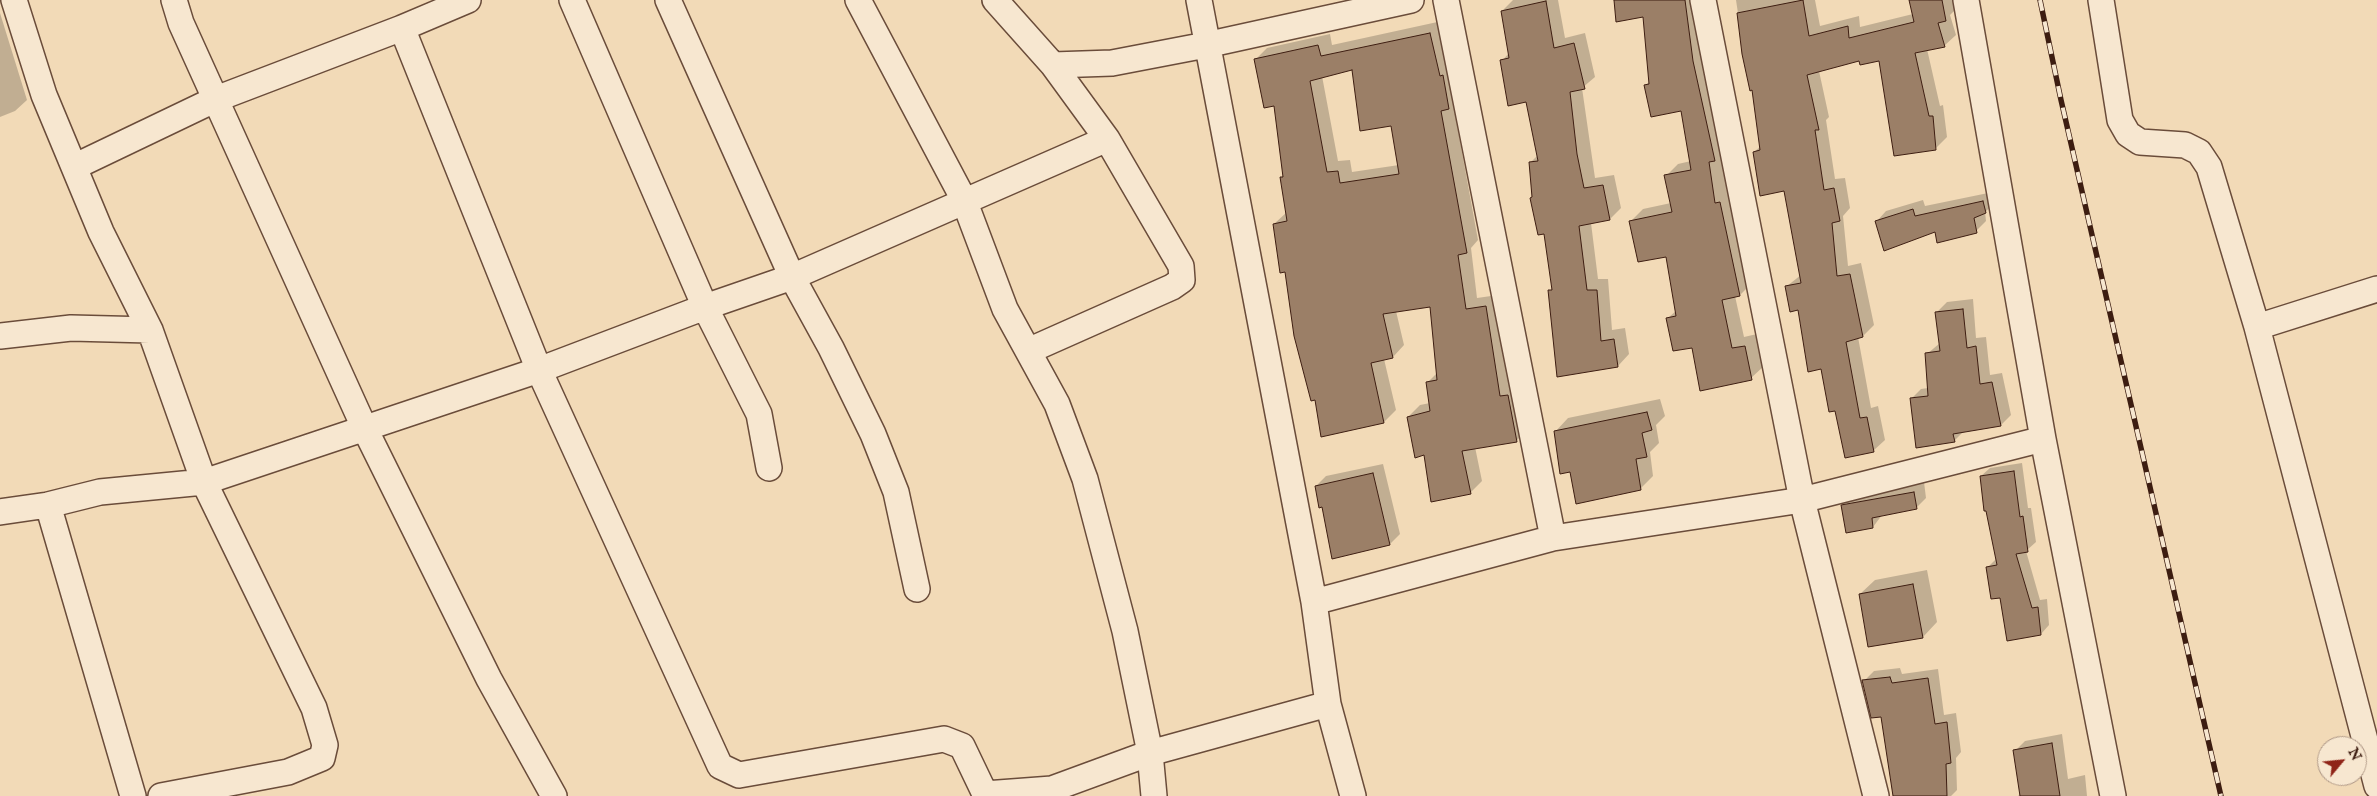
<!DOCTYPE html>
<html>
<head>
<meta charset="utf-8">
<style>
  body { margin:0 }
  #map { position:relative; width:2377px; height:796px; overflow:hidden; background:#f2dab7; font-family:"IM FELL English",serif }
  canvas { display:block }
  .north { position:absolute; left:2317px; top:736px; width:50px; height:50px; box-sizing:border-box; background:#f7e7d0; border:1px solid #ad9684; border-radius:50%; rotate:62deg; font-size:14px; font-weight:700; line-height:20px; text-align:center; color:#3d1d11 }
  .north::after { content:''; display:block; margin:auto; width:18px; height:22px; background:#8f2418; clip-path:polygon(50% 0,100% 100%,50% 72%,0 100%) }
</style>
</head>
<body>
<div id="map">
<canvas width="2377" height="796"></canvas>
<div class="north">N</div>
</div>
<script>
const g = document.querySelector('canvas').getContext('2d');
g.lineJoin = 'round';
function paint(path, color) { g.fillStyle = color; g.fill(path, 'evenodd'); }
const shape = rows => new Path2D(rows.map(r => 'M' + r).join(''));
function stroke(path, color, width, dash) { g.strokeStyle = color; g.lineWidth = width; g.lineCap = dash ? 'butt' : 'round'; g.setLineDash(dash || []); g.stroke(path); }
const shadow = shape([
  [1513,0,1558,0,1565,38,1585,33,1595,77,1582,88,1595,178,1614,175,1621,208,1610,219,1591,223,1598,279,1608,279,1612,330,1625,328,1629,354,1618,366,1550,291,1553,288,1545,232,1533,196,1530,163,1538,155,1527,100,1502,61,1509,53,1502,11],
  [1615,0,1698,0,1727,192,1732,191,1752,283,1740,295,1735,296,1744,337,1757,334,1764,366,1751,378,1693,347,1668,318,1677,310,1667,255,1631,221,1643,209,1671,203,1666,176,1678,164,1691,161,1682,109,1646,85,1650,81,1645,16],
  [1736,0,1815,0,1820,26,1859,16,1860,27,1913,14,1910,0,1955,0,1957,8,1950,15,1956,35,1944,46,1927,49,1940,106,1943,105,1947,137,1935,149,1880,59,1860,59,1819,71,1829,117,1826,120,1835,179,1845,178,1850,208,1843,216,1848,266,1861,263,1874,325,1863,336,1858,337,1871,408,1878,406,1885,440,1873,451,1836,410,1799,309,1787,286,1801,275,1785,189,1754,152,1761,146,1753,89,1744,54],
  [0,13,27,100,15,111,0,117],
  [1442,21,1460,96,1453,103,1478,240,1471,248,1477,298,1498,295,1529,429,1517,440,1475,447,1482,481,1470,493,1425,454,1408,417,1420,405,1430,403,1427,383,1437,373,1431,306,1396,311,1404,345,1393,357,1384,359,1396,410,1384,422,1322,435,1316,399,1274,224,1287,212,1281,178,1284,174,1275,104,1255,60,1267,48,1330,34,1332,45],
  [1353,68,1392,125,1399,165,1352,172,1350,160,1338,161,1322,76],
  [1993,192,1996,202,1985,212,1986,221,1976,231,1936,230,1877,221,1886,211,1923,200,1925,206],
  [1973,299,1976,338,1986,337,1990,375,2002,373,2011,415,2001,425,1964,431,1954,441,1911,399,1921,389,1928,388,1927,354,1940,343,1937,312,1947,302],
  [1660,399,1665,416,1656,425,1659,443,1650,452,1653,476,1640,489,1571,470,1555,432,1568,418],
  [2022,463,2028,508,2031,508,2036,542,2026,551,2040,600,2047,599,2049,625,2041,634,2001,596,1987,568,1997,558,1981,476,1990,468],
  [1383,464,1400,534,1390,544,1323,506,1316,486,1326,476],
  [1924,482,1926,498,1916,508,1882,515,1873,527,1842,505,1852,495],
  [1927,570,1937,622,1923,637,1860,594,1875,580],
  [1900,668,1902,674,1938,669,1944,715,1956,713,1961,752,1956,758,1957,790,1951,796,1893,796,1882,715,1864,681,1874,671],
  [2062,734,2068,779,2085,775,2087,796,2018,796,2021,793,2015,751,2025,741]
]);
const building = shape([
  [1614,0,1685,0,1693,61,1715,161,1709,162,1715,203,1720,202,1740,296,1722,300,1732,348,1745,346,1752,380,1700,391,1692,348,1673,351,1666,318,1676,316,1666,257,1638,262,1629,221,1672,212,1664,175,1691,170,1681,111,1651,117,1644,85,1649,84,1643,17,1616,22,1614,0],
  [1803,0,1809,36,1848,26,1849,38,1914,22,1909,0,1942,0,1946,21,1938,23,1945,47,1915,53,1929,116,1933,116,1936,150,1894,156,1879,61,1860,65,1859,61,1807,75,1819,130,1815,130,1824,190,1834,188,1840,221,1832,223,1837,276,1850,274,1863,337,1846,342,1860,418,1867,417,1874,452,1845,458,1835,411,1829,412,1821,369,1808,372,1798,310,1790,312,1785,286,1801,283,1784,191,1760,196,1753,152,1760,150,1752,90,1750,91,1742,54,1737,13,1803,0],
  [1546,1,1554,48,1574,43,1585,89,1570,92,1577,154,1584,188,1603,185,1610,220,1579,226,1587,290,1597,290,1601,341,1614,339,1618,367,1557,377,1548,290,1552,290,1544,234,1538,235,1530,198,1532,197,1529,162,1538,161,1526,102,1508,106,1500,60,1509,58,1501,11,1546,1],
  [1430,33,1440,76,1443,75,1449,109,1441,111,1467,253,1458,255,1466,309,1486,306,1500,396,1508,395,1517,442,1462,451,1471,494,1431,502,1424,455,1415,458,1407,417,1430,411,1426,382,1437,380,1430,307,1383,314,1393,358,1371,363,1384,423,1321,437,1315,400,1311,401,1294,336,1285,272,1280,273,1273,224,1287,221,1280,177,1283,177,1274,106,1264,108,1254,59,1318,45,1321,56,1430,33],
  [1352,70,1360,131,1391,126,1399,174,1340,183,1338,171,1327,172,1310,81,1352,70],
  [1983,201,1986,213,1974,218,1977,233,1937,243,1935,232,1884,251,1875,221,1913,209,1915,216,1983,201],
  [1963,309,1967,348,1976,346,1980,384,1992,382,2001,426,1953,434,1955,442,1916,448,1910,398,1928,396,1925,353,1940,351,1935,312,1963,309],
  [1647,412,1652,430,1642,433,1647,457,1636,459,1641,490,1576,504,1570,472,1560,474,1554,431,1647,412],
  [2014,471,2020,517,2023,516,2028,552,2016,554,2032,608,2038,607,2041,635,2007,641,2000,598,1991,599,1986,567,1997,565,1986,511,1984,511,1980,476,2014,471],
  [1373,473,1390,545,1332,559,1322,507,1319,508,1315,486,1373,473],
  [1914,492,1917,509,1872,518,1873,528,1846,533,1841,505,1914,492],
  [1913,584,1923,638,1868,647,1859,594,1913,584],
  [1890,677,1892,683,1928,678,1935,724,1947,722,1951,763,1946,764,1947,796,1893,796,1881,717,1871,718,1862,680,1890,677],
  [2052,743,2060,796,2020,796,2013,750,2052,743]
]);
const minor = shape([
  [14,0,44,95,101,232,150,330,204,482,314,708,325,745,322,758,288,772,161,796],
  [174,0,181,23,364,427,489,679,554,796],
  [468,0,402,28,539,370,720,766,739,775,944,739,962,746,985,794,1052,789,1150,753,1328,704],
  [572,0,705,307,759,414,769,468],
  [668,0,792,277,831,348,873,434,896,492,917,589],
  [858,0,964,200,1005,309,1057,404,1085,479,1125,631,1150,753,1154,796],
  [995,0,1053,65],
  [1199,0,1314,602,1328,704,1353,796],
  [1446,0,1553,538],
  [1703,0,1802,500,1876,796],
  [1966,0,2043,439,2113,796],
  [2101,0,2120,120,2128,134,2140,142,2185,145,2199,152,2209,167,2257,327,2377,289],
  [74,167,216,99,402,28],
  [2257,327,2377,786],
  [0,336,71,328,150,330],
  [1028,351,1172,287,1182,280,1181,266,1107,139],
  [48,505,133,796],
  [0,512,48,505,100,492,204,482,539,370,705,307,792,277,1107,139,1053,65,1112,63,1206,45,1411,0],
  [1314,602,1553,538,1802,500,2043,439]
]);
const rail = shape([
  [2040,0,2061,100,2221,796]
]);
paint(shadow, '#0003');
paint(building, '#9b7f67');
stroke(building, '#3d1d11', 1);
stroke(minor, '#6a4c3a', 28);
stroke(minor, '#f7e7d0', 25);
stroke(rail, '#3d1d11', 5.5);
stroke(rail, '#f7e7d0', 4, [11]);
</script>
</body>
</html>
